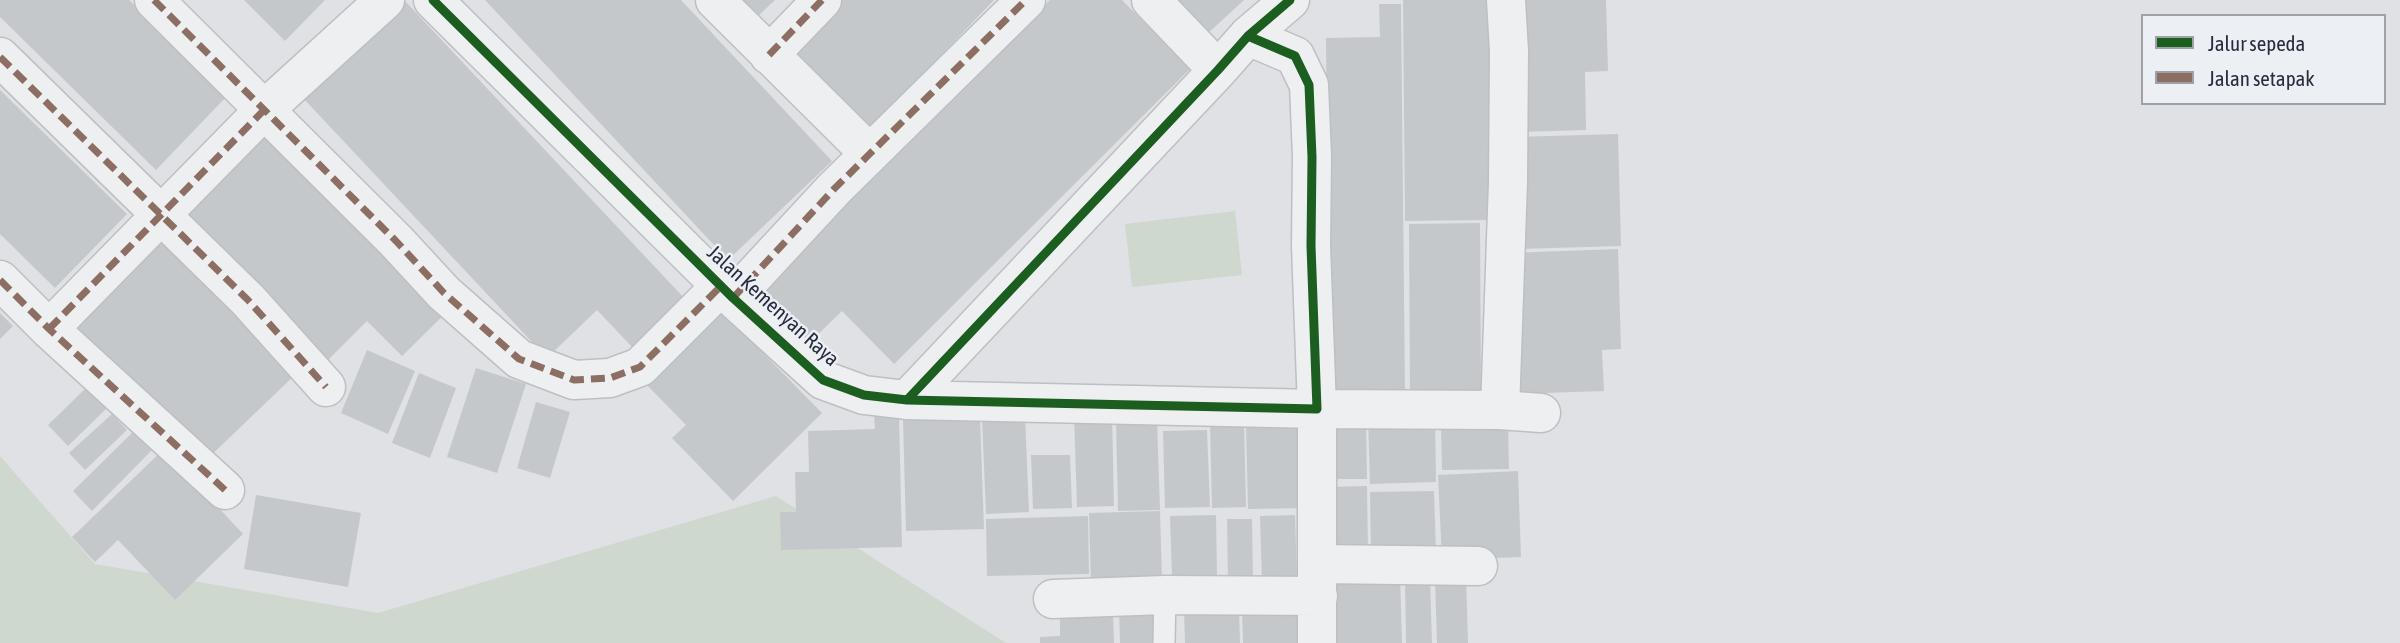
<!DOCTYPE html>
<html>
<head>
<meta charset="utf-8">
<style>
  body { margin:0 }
  #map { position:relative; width:2400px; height:643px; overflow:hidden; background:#dfe1e4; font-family:"Asap Condensed",sans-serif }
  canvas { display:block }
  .legend { position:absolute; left:2141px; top:14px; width:245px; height:91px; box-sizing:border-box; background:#eceff4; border:2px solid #9da1aa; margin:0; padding:9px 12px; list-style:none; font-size:21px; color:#272d3c }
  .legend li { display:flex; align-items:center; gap:14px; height:35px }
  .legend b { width:35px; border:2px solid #9da1aa }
</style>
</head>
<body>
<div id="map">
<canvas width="2400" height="643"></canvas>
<ul class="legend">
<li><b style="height:9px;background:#1b5e20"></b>Jalur sepeda</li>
<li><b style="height:9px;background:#8d6e63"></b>Jalan setapak</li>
</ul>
</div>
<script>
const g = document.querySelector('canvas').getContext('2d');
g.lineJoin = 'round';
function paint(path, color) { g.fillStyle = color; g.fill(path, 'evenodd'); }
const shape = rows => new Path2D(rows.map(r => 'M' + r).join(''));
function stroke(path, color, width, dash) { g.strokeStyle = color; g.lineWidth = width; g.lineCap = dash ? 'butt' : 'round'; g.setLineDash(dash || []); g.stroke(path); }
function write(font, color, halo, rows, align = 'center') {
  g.font = font + ' "Asap Condensed",sans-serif'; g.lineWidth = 5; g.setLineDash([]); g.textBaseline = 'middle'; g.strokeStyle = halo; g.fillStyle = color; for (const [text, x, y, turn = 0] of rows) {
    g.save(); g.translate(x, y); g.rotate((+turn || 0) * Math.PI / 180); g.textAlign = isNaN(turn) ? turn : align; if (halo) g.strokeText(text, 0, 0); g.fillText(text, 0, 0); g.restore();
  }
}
const green = shape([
  [1235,211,1242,275,1132,287,1125,224],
  [0,456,95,564,378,613,776,496,1006,643,0,643]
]);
const building = shape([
  [0,0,129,0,227,96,156,170,0,17],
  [244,0,325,0,285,41],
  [485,0,681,0,832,161,728,260],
  [733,0,775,0,753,21],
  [841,0,994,0,864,136,785,59],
  [1050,0,1122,0,1190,69,894,364,842,311,803,349,751,296],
  [1172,0,1244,0,1205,36],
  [1403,0,1491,0,1494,220,1405,221],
  [1516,0,1606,0,1608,71,1585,72,1586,130,1520,132],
  [405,1,686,300,634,349,597,310,547,358,303,98],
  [1379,4,1401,4,1405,391,1329,391,1326,38,1380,37],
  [0,90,127,214,55,288,0,234],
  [272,120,454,305,402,356,367,321,318,370,171,220],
  [1618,134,1621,246,1518,249,1515,137],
  [1480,223,1481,398,1410,399,1409,224],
  [165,229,299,371,201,465,62,327],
  [1618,249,1621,349,1602,350,1604,391,1513,394,1508,253],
  [718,307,822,413,733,501,672,438,686,425,643,381],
  [0,313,13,326,0,339],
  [367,350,415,371,388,434,341,413],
  [476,368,526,384,497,473,447,457],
  [419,373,456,388,430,458,392,443],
  [87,387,107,408,68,446,48,425],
  [536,402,570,412,550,478,517,468],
  [1112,412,1114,506,1077,507,1074,414],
  [112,414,127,430,85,470,69,453],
  [899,414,902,547,781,550,780,512,796,512,795,472,809,472,808,431,875,429,874,415],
  [1025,416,1029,512,986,514,982,418],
  [1435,416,1436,482,1370,484,1368,417],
  [980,417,984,529,906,531,903,420],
  [1366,420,1367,479,1329,479,1328,421],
  [1157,421,1160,510,1118,511,1116,422],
  [1244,421,1246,507,1212,508,1210,422],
  [1304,423,1306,508,1248,509,1246,424],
  [1508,423,1509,469,1442,470,1441,425],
  [135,430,153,449,92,511,73,491],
  [1207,430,1210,507,1165,508,1163,431],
  [164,449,243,534,175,600,118,540,95,562,72,537],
  [1031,455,1070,455,1072,508,1033,509],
  [1518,471,1521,557,1442,560,1438,475],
  [1367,486,1368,553,1327,554,1326,487],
  [1434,491,1436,553,1371,555,1370,492],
  [256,495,361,513,348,587,244,569],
  [1160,511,1162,581,1091,583,1089,513],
  [1216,515,1217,576,1172,578,1170,516],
  [1295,515,1297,581,1262,581,1260,516],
  [1088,516,1089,574,987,576,986,519],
  [1227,519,1252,519,1253,580,1228,581],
  [1400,574,1402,643,1336,643,1334,576],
  [1466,578,1468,643,1437,643,1435,579],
  [1430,579,1432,643,1406,643,1405,580],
  [1119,605,1155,605,1155,643,1120,643],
  [1305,607,1306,643,1243,643,1242,609],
  [1239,609,1240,643,1185,643,1184,610],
  [1113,615,1114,643,1040,643,1040,637,1060,636,1060,616]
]);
const service = shape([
  [1164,643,1165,595]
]);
const minor = shape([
  [154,0,396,241,444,293,519,359,574,380,610,378,640,367,721,286],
  [433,0,733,298,823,380,864,395,907,400,1218,70,1248,36,1290,0],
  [715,0,869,153],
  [1151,0,1218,70],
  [769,55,822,0],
  [0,57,248,300,326,387],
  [0,280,49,329,225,490],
  [733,298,834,189,1026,0],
  [49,329,264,110,385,0],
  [907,400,1317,409,1311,246,1312,157,1309,85,1295,56,1248,36],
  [1500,410,1508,182,1509,51,1506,0],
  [1318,564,1478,566],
  [1053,599,1165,595,1318,596],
  [1317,643,1317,409,1500,410,1541,413]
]);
const quiet = shape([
  [154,0,396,241,444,293,519,359,574,380,610,378,640,367,721,286],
  [769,55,822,0],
  [0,57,248,300,326,387],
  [0,280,49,329,225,490],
  [733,298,834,189,1026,0],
  [49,329,264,110]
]);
const cycleway = shape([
  [433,0,733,298,823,380,864,395,907,400,1218,70,1248,36,1290,0],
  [907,400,1317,409,1311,246,1312,157,1309,85,1295,56,1248,36]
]);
const streetNames = [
  ["Jalan Kemenyan Raya",773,306,42]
];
paint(green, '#ced8cf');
paint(building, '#c5c8cb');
stroke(service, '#bdbfc2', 24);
stroke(minor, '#bdbfc2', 41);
stroke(service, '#eeeff1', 21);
stroke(minor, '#eeeff1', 38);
stroke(quiet, '#8d6e63', 7, [14, 7]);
stroke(cycleway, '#1b5e20', 9);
write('21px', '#272d3c', '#eceff4', streetNames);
</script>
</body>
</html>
